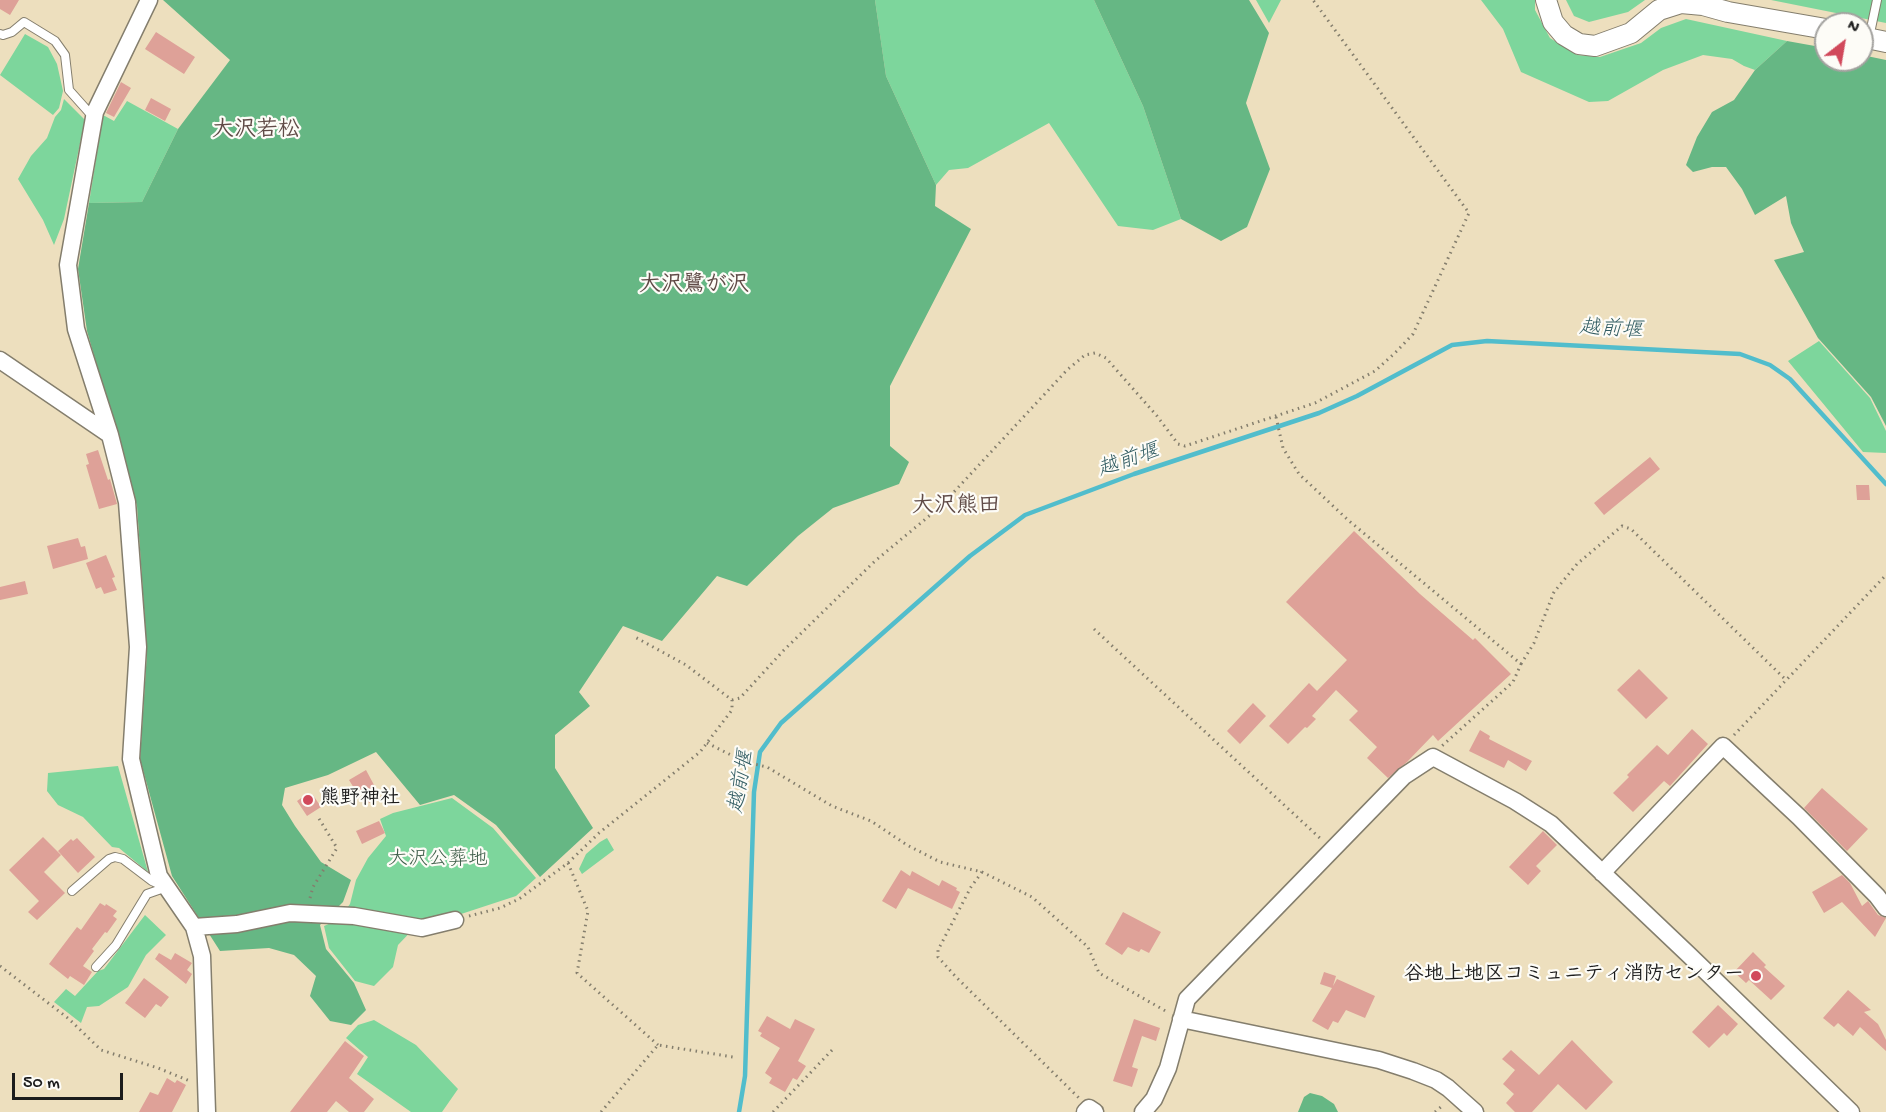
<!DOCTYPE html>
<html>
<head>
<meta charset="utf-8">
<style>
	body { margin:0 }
	#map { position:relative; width:1886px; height:1112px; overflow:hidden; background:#eddfbe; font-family:"Gochi Hand",sans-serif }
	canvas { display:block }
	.north { position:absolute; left:1814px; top:12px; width:60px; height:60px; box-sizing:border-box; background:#fdfcf7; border:2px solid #a3a29f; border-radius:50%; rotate:31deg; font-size:16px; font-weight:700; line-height:24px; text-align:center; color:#1c1c1c }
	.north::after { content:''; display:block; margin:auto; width:21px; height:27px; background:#d1495b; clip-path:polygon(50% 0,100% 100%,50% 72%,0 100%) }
	.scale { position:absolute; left:12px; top:1073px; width:111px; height:27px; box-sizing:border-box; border:3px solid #1c1c1c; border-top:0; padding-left:8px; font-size:18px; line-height:21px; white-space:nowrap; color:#1c1c1c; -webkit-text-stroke:4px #fdfcf7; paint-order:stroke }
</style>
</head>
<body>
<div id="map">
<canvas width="1886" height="1112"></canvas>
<div class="north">N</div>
<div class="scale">50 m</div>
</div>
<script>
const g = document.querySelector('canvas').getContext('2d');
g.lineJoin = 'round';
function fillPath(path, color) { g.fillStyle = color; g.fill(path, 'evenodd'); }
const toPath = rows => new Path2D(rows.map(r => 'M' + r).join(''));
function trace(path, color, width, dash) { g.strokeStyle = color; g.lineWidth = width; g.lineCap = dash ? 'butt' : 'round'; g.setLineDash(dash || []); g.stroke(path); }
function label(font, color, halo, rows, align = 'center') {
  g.font = font + ' "Gochi Hand","Klee One",sans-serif'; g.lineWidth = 4.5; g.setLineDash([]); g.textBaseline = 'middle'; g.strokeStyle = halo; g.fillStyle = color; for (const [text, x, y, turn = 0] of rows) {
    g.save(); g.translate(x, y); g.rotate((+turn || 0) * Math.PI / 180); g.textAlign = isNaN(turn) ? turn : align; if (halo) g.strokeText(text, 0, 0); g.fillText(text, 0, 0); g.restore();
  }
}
fillPath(toPath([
	[875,0,1094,0,1143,106,1181,219,1153,230,1118,226,1049,123,968,168,949,170,936,185,886,76],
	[1256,0,1281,0,1269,23],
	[1481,0,1535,0,1535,10,1550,38,1577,55,1600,57,1641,43,1661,28,1686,19,1787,41,1755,70,1744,66,1732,59,1703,55,1663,70,1608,101,1589,102,1521,72,1503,29],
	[1566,0,1645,0,1628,12,1589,22,1574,16],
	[1771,0,1886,0,1886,23],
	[25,34,48,47,57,64,63,91,59,108,53,115,0,75],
	[64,99,85,120,64,219,54,245,43,220,18,179,31,156,47,138,55,117,61,110],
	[127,101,178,129,142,202,89,203,103,115,114,121],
	[1819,341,1870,398,1886,431,1886,453,1863,452,1788,361],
	[118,766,148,872,119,848,112,847,83,817,58,805,47,791,48,773],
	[452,798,493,828,536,878,516,896,455,916,420,922,398,945,393,967,374,986,355,981,329,948,324,926,338,920,350,904,356,880,368,858,386,836,380,819,393,813],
	[607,838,614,850,582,874,579,869,586,854,600,842],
	[145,915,166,935,146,955,128,987,99,1006,87,1007,81,1023,54,1002,66,989,75,996,98,971,104,969],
	[374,1020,416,1045,458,1089,442,1112,411,1112,357,1074,368,1057,346,1038,358,1025]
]), '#7dd69c');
fillPath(toPath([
	[163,0,875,0,886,76,936,185,935,206,971,229,890,386,890,446,909,462,899,484,833,508,798,536,747,586,717,576,662,641,623,626,579,692,590,706,555,735,555,768,593,828,540,877,496,825,454,795,420,805,376,752,328,775,285,788,282,805,295,826,321,862,351,880,343,902,320,925,326,949,354,983,366,1010,351,1025,330,1021,310,996,316,976,294,955,269,948,220,951,172,876,140,759,147,652,137,506,87,331,78,269,89,203,142,202,178,129,230,60],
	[1094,0,1249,0,1269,33,1246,103,1270,169,1247,227,1221,241,1181,219,1143,106],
	[1787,41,1826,48,1826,60,1862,60,1862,55,1886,60,1886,426,1871,397,1818,338,1774,260,1804,252,1791,223,1786,196,1755,215,1742,189,1726,167,1712,167,1693,172,1686,165,1697,137,1712,112,1734,100,1755,70],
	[1310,1093,1322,1096,1334,1104,1338,1112,1298,1112,1304,1097]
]), '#66b784');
trace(toPath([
	[739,1112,745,1076,754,792,760,752,781,723,970,556,1025,515,1134,474,1319,413,1357,396,1452,345,1487,341,1740,354,1770,365,1790,379,1886,484]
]), '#51bdcc', 4.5);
fillPath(toPath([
	[0,0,19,0,10,15,0,9],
	[156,32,195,57,184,74,145,49],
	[121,82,131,88,114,117,106,113],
	[151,98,171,109,165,121,145,110],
	[98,450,108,480,110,479,117,504,99,509,86,465,89,464,86,454],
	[1650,457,1660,469,1604,515,1594,503],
	[1856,485,1869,485,1870,500,1857,500],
	[1354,531,1420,594,1473,640,1475,638,1511,674,1438,741,1433,735,1407,762,1388,778,1367,758,1377,747,1349,720,1358,711,1336,690,1312,716,1316,719,1307,728,1305,727,1288,744,1269,726,1309,683,1317,691,1347,660,1286,602],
	[78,538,81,547,85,546,88,559,53,569,47,546],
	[106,555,115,577,112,578,117,590,104,594,101,587,96,589,86,563],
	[25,581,28,594,0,600,0,587],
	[1639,669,1668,698,1646,719,1617,690],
	[1253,703,1266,716,1240,744,1227,731],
	[1692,729,1708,744,1670,786,1664,781,1633,812,1613,793,1629,777,1627,775,1657,745,1668,755],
	[1480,730,1490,736,1489,739,1532,761,1526,771,1508,760,1504,768,1469,751],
	[366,770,381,798,369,803,363,789,357,793,349,780],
	[1822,788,1868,829,1847,851,1804,808],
	[307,794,310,798,313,795,321,807,307,816,297,801],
	[379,821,385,833,362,844,356,831],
	[1543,831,1557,845,1536,866,1541,871,1528,885,1509,867],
	[43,837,61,855,44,872,65,893,37,920,28,912,39,901,9,870],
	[77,838,95,857,78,873,58,851,71,839,73,841],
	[901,870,910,876,912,871,939,886,942,880,957,888,956,890,960,892,952,909,908,888,896,909,882,901],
	[1842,875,1850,883,1862,906,1868,901,1878,915,1886,918,1875,937,1842,902,1824,913,1812,892],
	[100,903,105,906,106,904,117,911,113,916,117,919,107,933,105,932,92,949,94,951,83,966,92,972,84,985,70,976,68,979,49,964,77,927,81,930],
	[1123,912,1161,932,1149,953,1141,949,1139,952,1128,947,1122,955,1105,944],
	[1753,952,1766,965,1764,967,1785,986,1771,1000,1749,980,1746,983,1734,972],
	[159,953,171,960,175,953,192,963,187,970,192,974,186,984,155,959],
	[1324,972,1336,976,1333,986,1337,979,1375,996,1365,1018,1346,1010,1338,1023,1333,1021,1328,1030,1312,1021,1332,988,1320,984],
	[144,978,169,997,161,1007,156,1004,145,1018,125,1003],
	[1848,990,1871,1010,1864,1012,1878,1024,1886,1040,1886,1051,1860,1027,1853,1036,1838,1023,1834,1027,1823,1018],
	[1718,1005,1738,1024,1727,1036,1724,1033,1709,1048,1692,1032],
	[767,1016,790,1029,795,1019,815,1029,798,1061,806,1066,797,1080,793,1078,785,1092,769,1083,772,1078,765,1073,780,1048,760,1036,762,1033,758,1031],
	[1134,1019,1160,1028,1156,1041,1142,1036,1132,1067,1138,1069,1132,1087,1113,1081],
	[1572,1040,1613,1082,1586,1110,1558,1084,1532,1112,1515,1112,1506,1103,1514,1094,1503,1084,1515,1070,1502,1059,1511,1050,1539,1075],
	[345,1041,364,1056,349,1078,374,1099,364,1112,349,1112,336,1101,327,1112,290,1112],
	[167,1078,175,1083,177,1080,186,1085,172,1112,139,1112,150,1092,158,1095]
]), '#dea198');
const service = toPath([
	[0,34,3,35,12,32,24,22,55,41,65,55,69,90,94,118],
	[1869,38,1877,0],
	[72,891,109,859,115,857,123,859,152,881,163,886],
	[96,967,116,945,147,894,167,887]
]);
const minor = toPath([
	[149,0,95,112,68,265,76,329,110,435,127,502,138,647,131,759,159,876,194,927,202,956,207,1112],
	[0,360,110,435],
	[1602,873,1723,746,1799,817,1877,896,1886,908],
	[194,927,237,924,290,913,354,916,422,928,455,920],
	[1181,1019,1379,1060,1413,1071,1436,1080,1448,1088,1475,1112],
	[1085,1112,1089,1108,1095,1112],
	[1143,1112,1154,1099,1168,1068,1187,999,1404,776,1433,757,1515,801,1551,824,1689,955,1851,1112]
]);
const tertiary = toPath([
	[1546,0,1553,22,1564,35,1579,44,1595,46,1631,33,1659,10,1681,3,1703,5,1728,12,1826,29],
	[1862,37,1886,42]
]);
trace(service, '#847e6d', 10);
trace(minor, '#847e6d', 19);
trace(tertiary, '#847e6d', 22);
trace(toPath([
	[1276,417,1283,448,1299,474,1348,520,1521,664,1513,682,1442,746],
	[1094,629,1322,840],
	[1521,664,1534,643,1554,592,1577,564,1622,526,1631,529,1786,680],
	[732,700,740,698,784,650,875,561,940,507,1067,370,1085,355,1095,353,1106,358,1157,416,1178,444,1185,446,1315,403,1375,371,1397,351,1413,334,1469,213,1313,0],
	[1734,735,1886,575],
	[707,743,745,762,767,767,832,806,871,821,907,845,940,862,982,872,1032,897,1088,947,1099,973,1169,1013],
	[568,863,588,911,577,973,658,1045],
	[982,872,971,887,938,950,938,957,956,977,1079,1098],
	[310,898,313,887,337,848,318,817],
	[469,916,500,908,519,899,568,863,599,833,700,752,732,710,732,700,686,665,633,636],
	[0,966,69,1019,101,1050,158,1068,190,1081],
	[601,1112,658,1045,733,1057],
	[773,1112,835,1047],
	[1435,1112,1443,1105]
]), '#847e6d', 3, [1.5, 4.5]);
trace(service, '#fff', 8);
trace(minor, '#fff', 16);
trace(tertiary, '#fff', 20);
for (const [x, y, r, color] of [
	[308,800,6,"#d1495b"],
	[1756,976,6,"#d1495b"]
]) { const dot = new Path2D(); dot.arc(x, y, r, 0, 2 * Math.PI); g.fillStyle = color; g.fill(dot); trace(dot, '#fdfcf7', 2); }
label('bold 20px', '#1c1c1c', '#fdfcf7', [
	["熊野神社",320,800],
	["谷地上地区コミュニティ消防センター",1744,976,"right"]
], 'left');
label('20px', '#3e5d49', '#fdfcf7', [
	["大沢公葬地",438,861]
]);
label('italic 21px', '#315c62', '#fdfcf7', [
	["越前堰",1611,331,3],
	["越前堰",1129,462,-19],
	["越前堰",743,782,-80]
]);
label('bold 22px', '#604b47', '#fdfcf7', [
	["大沢若松",256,132],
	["大沢鷺が沢",694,287],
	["大沢熊田",956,508]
]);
</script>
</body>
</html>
